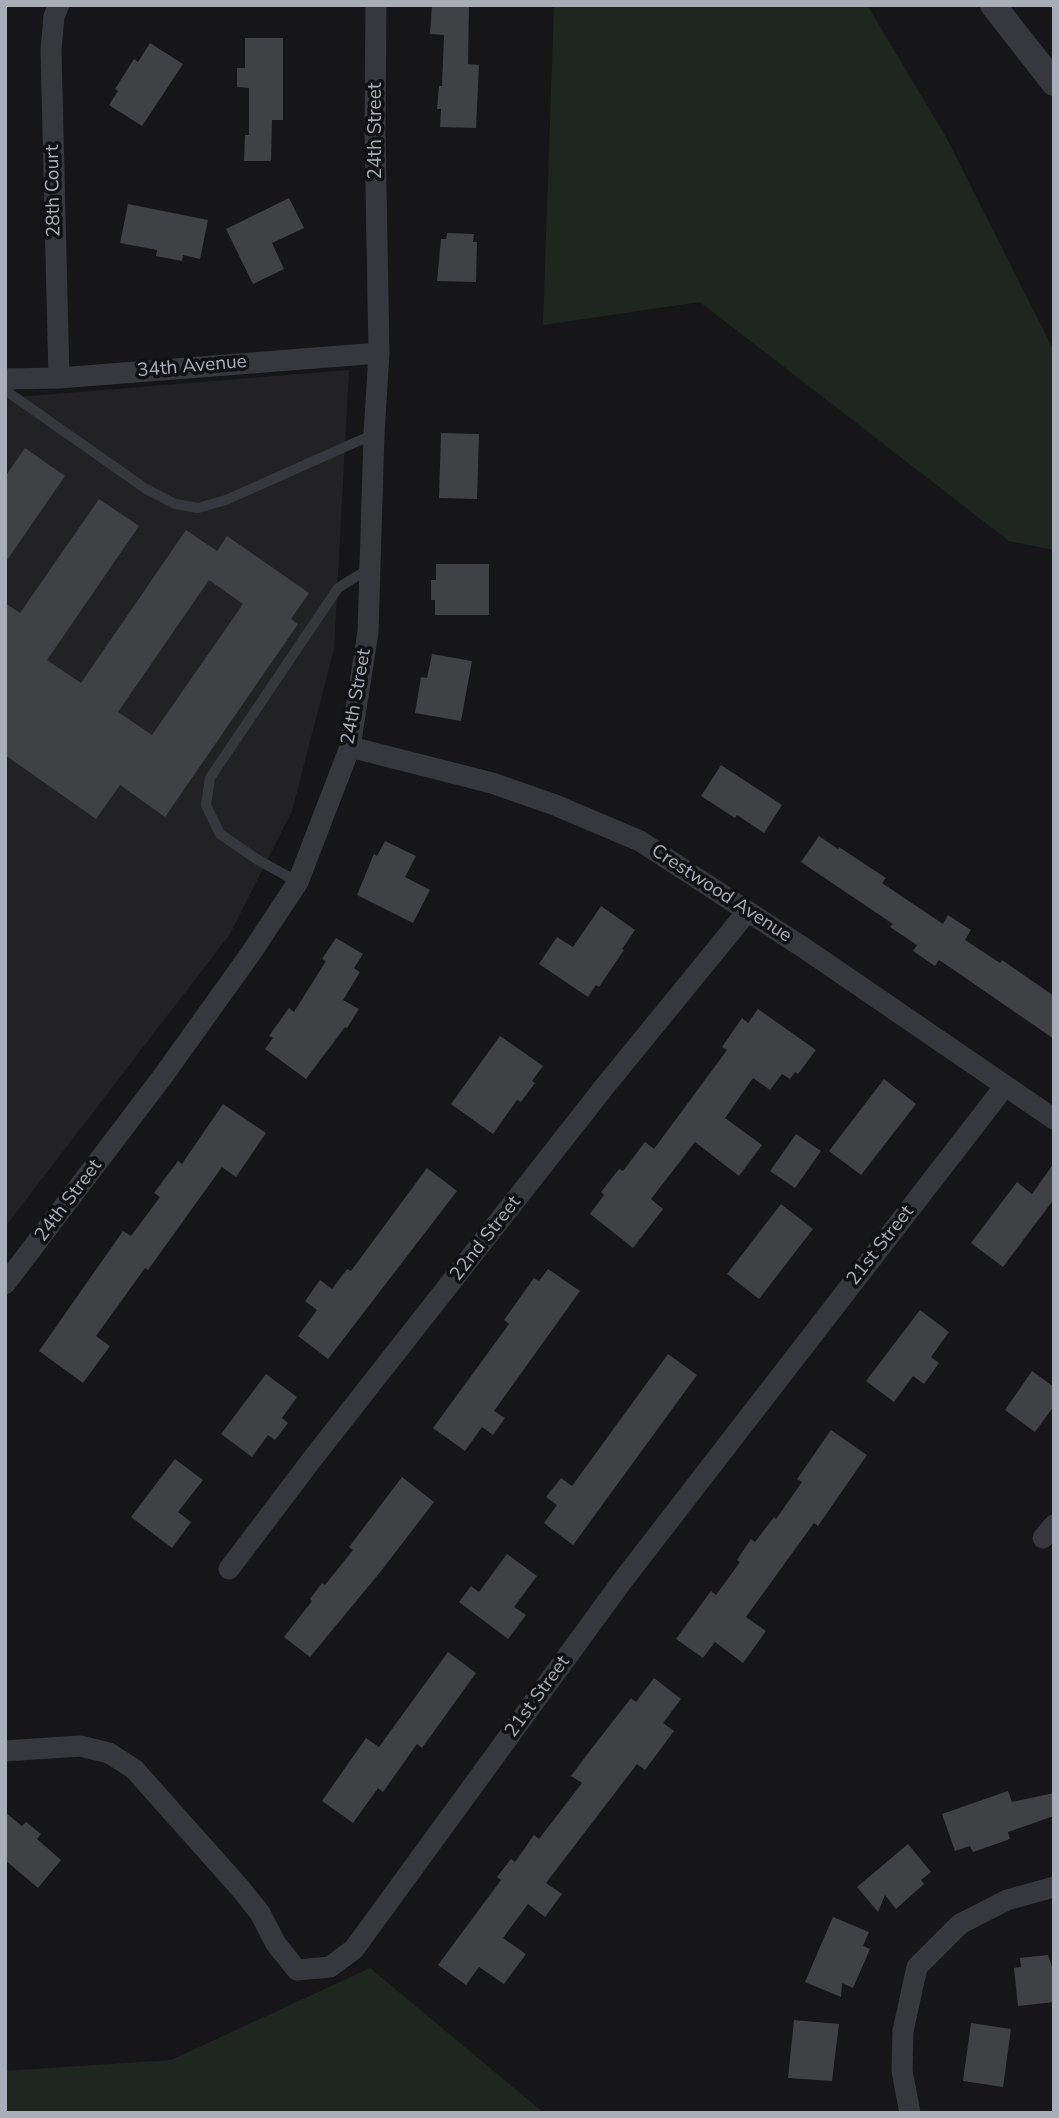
<!DOCTYPE html>
<html>
<head>
<meta charset="utf-8">
<style>
	body { margin:0 }
	#map { position:relative; width:1059px; height:2118px; overflow:hidden; background:#161618; font-family:"Nunito Sans",sans-serif }
	canvas { display:block }
	.frame { position:absolute; inset:0; border:7px solid #a8adb8; pointer-events:none }
</style>
</head>
<body>
<div id="map">
<canvas width="1059" height="2118"></canvas>
<div class="frame"></div>
</div>
<script>
const g = document.querySelector('canvas').getContext('2d');
g.lineJoin = 'round';
function fillPath(path, color) { g.fillStyle = color; g.fill(path, 'evenodd'); }
const toPath = rows => new Path2D(rows.map(r => 'M' + r).join(''));
function trace(path, color, width, dash) { g.strokeStyle = color; g.lineWidth = width; g.lineCap = dash ? 'butt' : 'round'; g.setLineDash(dash || []); g.stroke(path); }
function label(font, color, halo, rows, align = 'center') {
  g.font = font + ' "Nunito Sans",sans-serif'; g.lineWidth = 7; g.setLineDash([]); g.textBaseline = 'middle'; g.strokeStyle = halo; g.fillStyle = color; for (const [text, x, y, turn = 0] of rows) {
    g.save(); g.translate(x, y); g.rotate((+turn || 0) * Math.PI / 180); g.textAlign = isNaN(turn) ? turn : align; if (halo) g.strokeText(text, 0, 0); g.fillText(text, 0, 0); g.restore();
  }
}
fillPath(toPath([
	[349,370,334,649,292,811,230,934,5,1227,5,398]
]), '#222225');
fillPath(toPath([
	[554,5,867,5,946,137,1054,351,1054,550,1009,541,700,302,543,325],
	[370,1968,544,2113,5,2113,5,2071,171,2060]
]), '#1e261f');
fillPath(toPath([
	[432,5,469,5,468,64,479,65,476,128,440,127,441,109,437,109,439,86,442,86,444,35,430,34],
	[245,38,283,38,283,120,272,120,271,161,244,161,245,135,249,135,249,88,237,87,237,68,245,68],
	[150,43,183,64,142,126,109,105,118,91,115,89,134,59,138,62],
	[289,198,304,228,272,243,284,269,253,284,226,229],
	[128,204,208,220,200,259,183,255,182,261,156,256,157,250,120,243],
	[447,233,474,234,473,242,477,242,476,282,437,281,441,239,446,239],
	[441,433,479,434,477,499,439,498],
	[25,448,65,476,5,563,5,477],
	[99,499,139,526,47,660,81,683,186,530,217,551,227,536,309,593,291,619,298,624,165,817,120,785,96,819,5,755,5,603,20,613],
	[209,580,243,604,152,735,118,712],
	[436,564,489,564,489,615,435,615,435,600,431,600,431,580,436,580],
	[432,654,472,661,461,721,415,713,421,677,427,678],
	[721,765,782,805,764,833,737,815,735,818,701,796],
	[819,836,838,849,839,847,886,878,882,883,943,924,948,915,971,930,965,940,1000,963,1002,960,1054,996,1054,1039,951,968,939,960,935,966,913,951,917,945,890,927,893,924,801,862],
	[385,841,416,856,405,877,430,890,413,923,357,895,374,854,377,856],
	[601,906,635,930,622,949,624,950,599,987,596,985,588,997,539,964,557,937,573,947],
	[336,938,363,954,354,968,360,972,343,1000,359,1009,347,1028,345,1027,306,1079,265,1049,273,1038,269,1036,289,1008,294,1012,326,961,322,959],
	[758,1009,816,1050,798,1074,795,1072,790,1079,782,1074,770,1090,753,1078,725,1118,762,1145,739,1176,695,1142,651,1199,663,1209,633,1248,590,1214,604,1195,601,1192,619,1169,623,1171,645,1142,654,1149,727,1050,722,1047,742,1018,748,1023],
	[500,1036,543,1066,532,1081,535,1083,521,1102,517,1100,493,1134,451,1104],
	[884,1079,916,1104,861,1175,829,1151],
	[223,1104,266,1133,236,1177,222,1167,148,1270,145,1268,96,1336,110,1346,83,1383,39,1351,123,1231,131,1236,160,1197,154,1193,178,1161,182,1164],
	[796,1134,821,1151,795,1188,770,1171],
	[1054,1163,1054,1199,1003,1267,971,1243,1017,1182,1032,1194],
	[427,1168,457,1191,328,1359,298,1336,317,1310,305,1301,320,1280,332,1289,347,1269,351,1271],
	[781,1204,813,1229,759,1299,727,1274],
	[548,1269,580,1291,494,1411,505,1418,493,1435,482,1427,465,1451,433,1428,509,1324,504,1320,534,1278,539,1281],
	[920,1310,949,1332,931,1357,939,1363,924,1384,913,1376,894,1402,866,1381],
	[668,1354,697,1375,573,1545,544,1523,557,1505,546,1497,561,1478,572,1486],
	[1032,1371,1054,1387,1054,1406,1035,1432,1005,1410],
	[266,1374,297,1397,282,1418,288,1423,275,1440,268,1435,252,1457,221,1434],
	[831,1430,867,1455,818,1526,814,1523,746,1617,766,1631,743,1663,715,1642,703,1658,676,1639,711,1591,716,1595,740,1562,737,1560,751,1539,755,1542,774,1517,776,1519,802,1482,797,1479],
	[175,1459,203,1480,178,1512,191,1522,172,1548,131,1517],
	[402,1477,434,1502,381,1571,310,1657,284,1637,312,1601,310,1599,322,1583,325,1585,353,1550,349,1547],
	[507,1554,537,1576,514,1607,526,1615,508,1639,459,1602,471,1586,479,1592],
	[448,1652,476,1673,422,1748,417,1744,383,1792,378,1788,353,1823,322,1801,366,1738,379,1747],
	[654,1678,681,1699,663,1723,674,1731,645,1770,637,1764,546,1883,562,1894,545,1917,528,1904,503,1938,526,1954,504,1984,479,1967,466,1985,438,1965,501,1880,497,1877,511,1859,515,1862,534,1835,539,1839,582,1783,571,1776,589,1752,631,1698,636,1702],
	[1008,1791,1012,1802,1054,1793,1054,1816,1008,1832,1010,1839,973,1852,970,1846,955,1851,942,1814],
	[5,1812,22,1826,26,1822,41,1834,37,1839,61,1860,38,1888,5,1860],
	[908,1844,931,1872,921,1880,924,1884,896,1909,885,1895,878,1912,857,1887],
	[833,1917,869,1932,863,1946,870,1949,853,1988,842,1983,841,1997,805,1982],
	[1048,1955,1054,1973,1054,2002,1018,2006,1014,1968,1021,1967,1020,1958],
	[794,2020,839,2024,832,2081,788,2078],
	[971,2023,1011,2029,1003,2087,963,2081]
]), '#404145');
trace(toPath([
	[5,390,146,489,175,504,198,508,226,500,374,434],
	[298,882,258,860,220,834,206,805,210,778,338,588,370,568]
]), '#37383d', 10);
trace(toPath([
	[59,378,51,50,54,16,59,5],
	[5,379,59,378,379,353],
	[350,747,492,783,555,805,640,841,807,950,1054,1119],
	[5,1284,163,1076,251,953,298,882,350,747,368,632,374,434,379,353,375,133,376,5],
	[1043,1538,1054,1525],
	[229,1569,313,1458,605,1086,747,912],
	[5,1751,80,1746,109,1753,134,1769,240,1888,260,1913,276,1944,297,1970,330,1967,354,1949,623,1580,1005,1086],
	[910,2113,902,2071,903,2031,917,1967,960,1924,1007,1900,1054,1887]
]), '#37383d', 21);
trace(toPath([
	[993,5,1054,83]
]), '#37383d', 26);
label('19px', '#a8adb8', '#111113', [
	["24th Street",376,131,-90],
	["28th Court",54,191,-91],
	["34th Avenue",192,367,-5],
	["24th Street",357,697,-80],
	["Crestwood Avenue",721,894,33],
	["24th Street",69,1201,-53],
	["22nd Street",486,1239,-52],
	["21st Street",881,1246,-52],
	["21st Street",538,1697,-54]
]);
</script>
</body>
</html>
